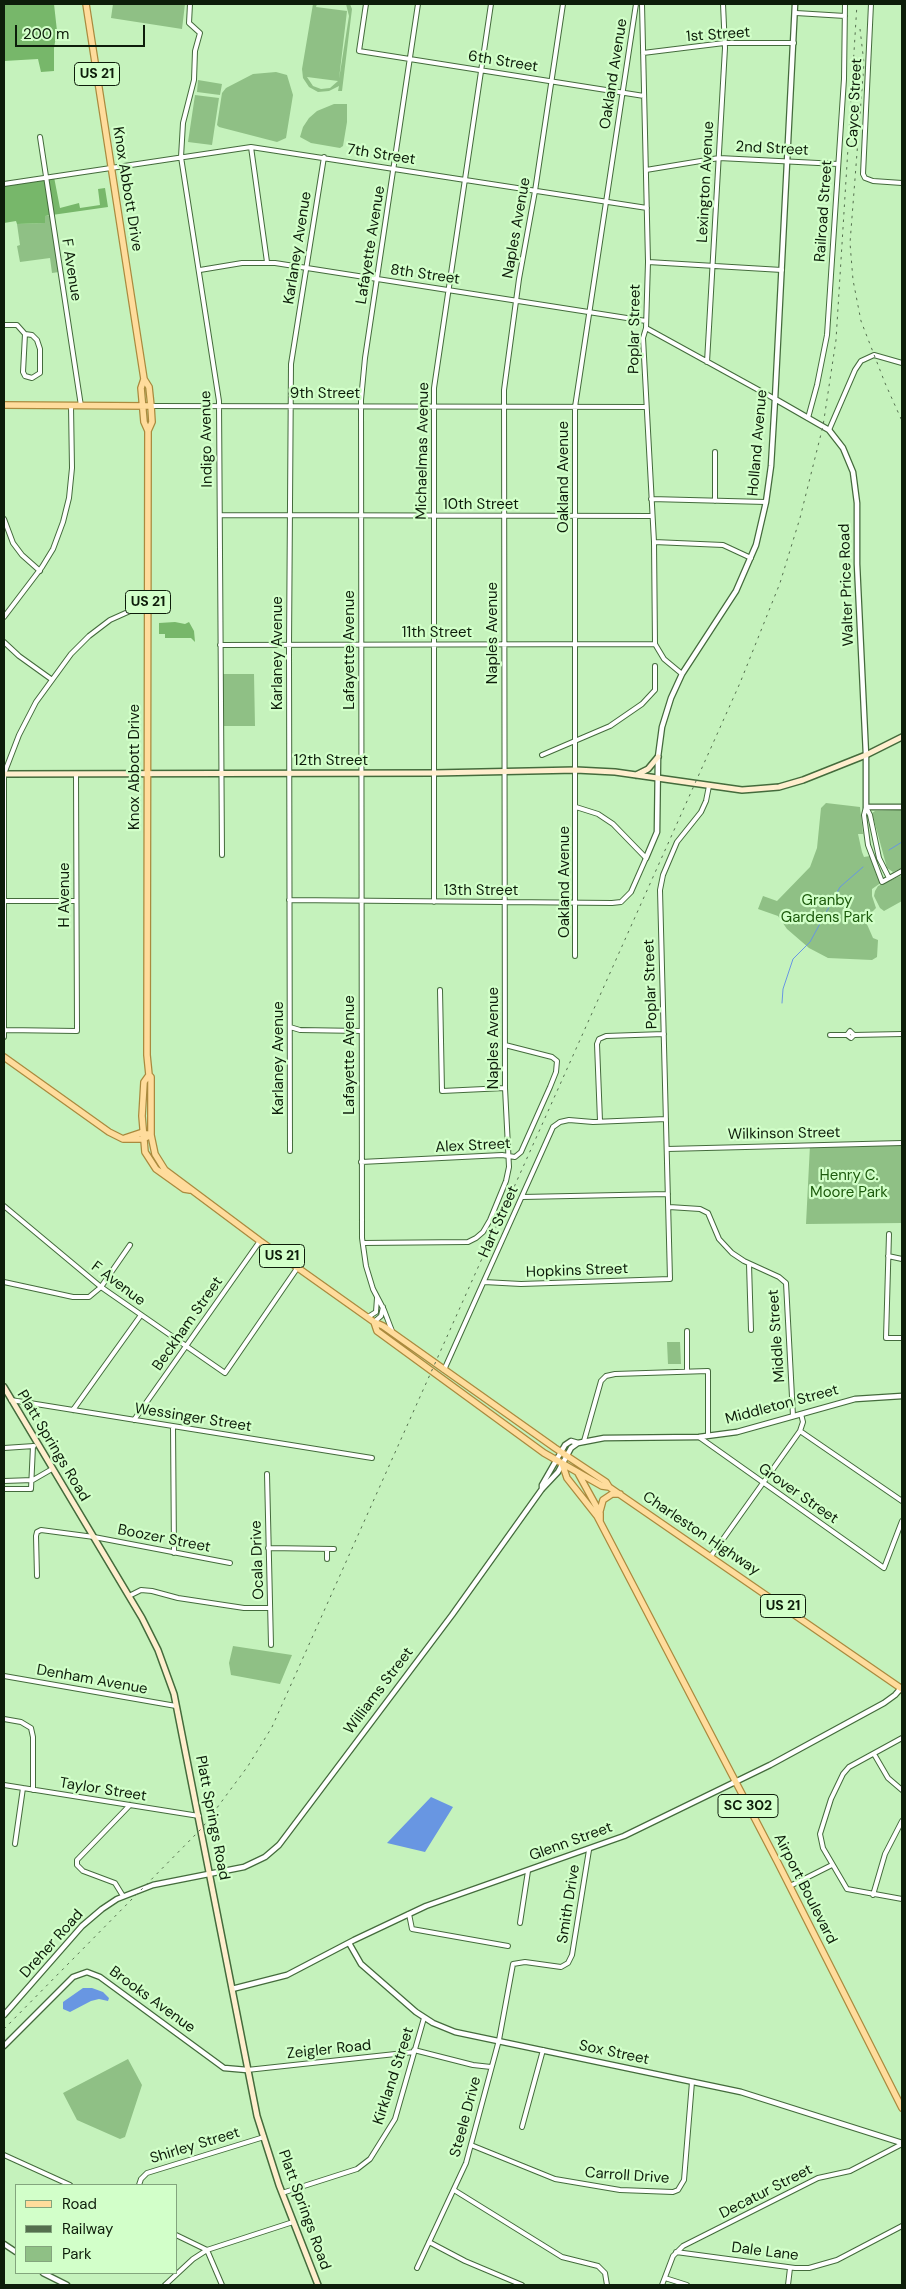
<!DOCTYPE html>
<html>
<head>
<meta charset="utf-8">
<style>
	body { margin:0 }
	#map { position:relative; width:906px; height:2289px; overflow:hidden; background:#c5f2bc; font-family:"DM Sans",sans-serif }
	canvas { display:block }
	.frame { position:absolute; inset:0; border:5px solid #0d1d0a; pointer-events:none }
	.legend { position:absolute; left:15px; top:2184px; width:162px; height:90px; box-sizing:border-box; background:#d2ffc9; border:1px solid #83a57d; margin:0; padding:6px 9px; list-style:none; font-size:15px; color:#0d1d0a }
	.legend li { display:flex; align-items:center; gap:10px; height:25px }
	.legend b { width:25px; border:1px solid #83a57d }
	.scale { position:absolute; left:15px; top:25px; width:130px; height:22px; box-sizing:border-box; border:2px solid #0d1d0a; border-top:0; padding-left:6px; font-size:15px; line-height:18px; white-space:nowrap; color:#0d1d0a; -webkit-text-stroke:4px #d2ffc9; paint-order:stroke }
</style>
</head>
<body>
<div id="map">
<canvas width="906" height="2289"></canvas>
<div class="frame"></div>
<ul class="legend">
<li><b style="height:6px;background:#ffdc9c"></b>Road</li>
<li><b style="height:6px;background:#546f4e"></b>Railway</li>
<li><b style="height:14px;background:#8fc085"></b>Park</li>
</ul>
<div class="scale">200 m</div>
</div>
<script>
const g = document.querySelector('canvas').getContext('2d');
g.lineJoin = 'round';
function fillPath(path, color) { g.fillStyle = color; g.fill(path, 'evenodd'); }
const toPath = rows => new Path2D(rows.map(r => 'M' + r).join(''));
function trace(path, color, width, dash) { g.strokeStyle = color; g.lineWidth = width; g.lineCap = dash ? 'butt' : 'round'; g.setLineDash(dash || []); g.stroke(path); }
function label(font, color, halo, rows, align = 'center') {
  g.font = font + ' "DM Sans",sans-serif'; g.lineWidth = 4.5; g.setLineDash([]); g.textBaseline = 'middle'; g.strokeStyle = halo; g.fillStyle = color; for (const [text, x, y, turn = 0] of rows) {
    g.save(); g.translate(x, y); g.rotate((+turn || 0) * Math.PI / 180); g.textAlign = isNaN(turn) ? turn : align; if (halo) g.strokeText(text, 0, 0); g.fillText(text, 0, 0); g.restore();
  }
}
fillPath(toPath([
	[113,4,185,4,182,29,111,18],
	[313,4,317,4,316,7,347,11,339,79,349,16,346,4,350,4,352,9,342,91,338,91,339,86,329,91,318,92,309,87,303,78,302,69],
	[307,77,338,81,330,88,321,89,313,86],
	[276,72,287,75,293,95,286,138,277,142,219,127,217,125,222,93,226,88,253,74],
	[198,80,222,84,220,95,197,92],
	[195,95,219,98,212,145,188,142],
	[334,104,347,104,347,122,343,146,340,148,311,143,300,137,303,127,309,118,317,111],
	[45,216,51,216,59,272,52,273,50,258,20,262,17,246,20,245,17,224,44,223],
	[220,674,254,674,255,726,220,726],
	[826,803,860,807,863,834,858,834,862,852,864,857,870,856,882,882,872,889,872,896,876,908,867,917,866,922,873,938,878,940,877,957,872,960,828,958,809,948,787,929,778,916,758,909,763,896,777,901,810,867,817,848,821,808],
	[902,810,902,868,893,872,887,868,872,813,875,811],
	[900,876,902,877,902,901,884,911,880,908,874,896,875,891,878,886],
	[902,1143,902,1223,806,1224,810,1145],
	[667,1342,680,1342,681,1364,668,1364],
	[233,1646,292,1655,280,1684,231,1675,229,1663],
	[128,2059,142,2085,125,2137,120,2139,77,2120,63,2093]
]), '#8fc085');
fillPath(toPath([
	[4,4,54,4,57,31,54,48,54,71,41,72,38,59,4,61],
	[54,177,60,208,79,203,80,208,100,205,98,189,105,188,108,207,45,216,45,223,17,224,16,221,4,223,4,184],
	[175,622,185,624,189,622,194,631,195,642,191,638,165,638,165,634,159,634,159,623]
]), '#77b76a');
fillPath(toPath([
	[431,1797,453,1807,425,1852,387,1843],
	[83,1988,92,1988,103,1992,109,1998,108,2001,99,1999,91,2001,70,2012,63,2009,63,2002]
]), '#6896e2');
trace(toPath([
	[889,850,902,842],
	[782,1003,783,989,793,959,810,942,840,887,863,867]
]), '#6896e2', 1);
const minor = toPath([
	[190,4,189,23,200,33,195,51,194,80,183,123,181,157,219,401,222,855],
	[366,4,359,51,644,96],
	[642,4,648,262,646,328,643,338,654,542,655,644,664,659,682,674],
	[871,4,863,174,865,178,873,181,902,183],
	[796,13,845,16],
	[643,53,724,43,794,43],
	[40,137,81,406],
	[251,147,267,262],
	[646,170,719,158,838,164],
	[4,184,251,147,647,208],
	[648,262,782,270],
	[200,270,242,263,275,263,646,321],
	[4,325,17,325,25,334,32,335,37,340,40,349,40,373,32,378,25,376,23,372,25,334],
	[646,328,775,399],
	[707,362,725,48,723,4],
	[151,406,646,407],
	[808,418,817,385,827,335,844,79,845,4],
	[829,430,855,370,861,361,874,355,902,363],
	[715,452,715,501],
	[651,499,766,502],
	[220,515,652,516],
	[4,519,13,543,22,555,40,571],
	[654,542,723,545,751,558],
	[4,617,42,567,53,549,63,522,69,498,72,468,71,406],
	[4,642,19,656,51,679],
	[220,645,655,644],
	[542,755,610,726,642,704,655,690,655,666],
	[866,807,864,815,868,845,882,882,902,871],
	[866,807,870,815,879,858,889,878],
	[289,900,612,903,621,902,631,892,646,858,613,824,598,814,576,807],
	[4,901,76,901],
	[434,902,434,388,491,4],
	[575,956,575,407,636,4],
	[440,990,442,1091,505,1088],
	[290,1027,300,1030,361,1031],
	[5,1030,77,1031,76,774],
	[830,1035,847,1035,851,1038,854,1035,850,1031,847,1035],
	[854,1035,902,1034],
	[4,1037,4,774,19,735,36,702,71,654,89,636,110,620,139,607,148,606],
	[600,1121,597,1044,599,1039,606,1036,664,1034],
	[667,1149,902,1143],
	[290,1151,289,646,291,364,324,157],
	[361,1162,502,1155,515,1157,521,1152,550,1087,556,1072,557,1061,552,1057,505,1045],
	[522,1197,668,1194],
	[4,1206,101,1287,225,1373,298,1267],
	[669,1207,700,1209,708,1213,719,1239,732,1253,744,1261,779,1277,786,1283,793,1416],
	[889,1234,886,1338,902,1338],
	[363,1243,468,1242,476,1238,483,1232,490,1220,506,1181,509,1167,505,1088,504,390,519,279,535,191,563,4],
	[888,1256,902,1259],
	[749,1264,751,1330],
	[4,1282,73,1297,89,1297,101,1287,130,1245],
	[484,1282,521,1284,670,1279,660,890,663,875,677,842,701,812,706,801,709,786],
	[368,1317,376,1312,377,1298],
	[374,1322,381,1316,383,1307],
	[392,1331,384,1310,373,1289,366,1266,362,1238,361,400,365,358,418,4],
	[687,1331,687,1370],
	[444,1370,553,1127,560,1122,569,1120,593,1122,666,1119],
	[11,1400,372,1458],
	[73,1410,141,1315],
	[134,1420,260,1241],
	[173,1426,174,1553],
	[800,1431,902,1501],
	[699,1437,884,1568,902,1521],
	[584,1441,601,1381,606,1376,615,1374,708,1371,708,1434],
	[4,1448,34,1446],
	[267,1474,271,1645],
	[4,1481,33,1480,52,1469],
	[4,1489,31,1489,33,1446],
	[268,1548,334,1549],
	[711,1556,800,1431,803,1422,801,1414],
	[327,1559,327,1549],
	[37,1576,36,1536,37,1532,41,1530,94,1537,230,1563],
	[129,1596,141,1590,152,1591,178,1598,244,1608,270,1608],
	[4,1676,176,1706],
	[4,1719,21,1722,31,1728,33,1737,33,1790],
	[902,1738,849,1767,843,1774,831,1799,820,1834,823,1848,847,1889,902,1899],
	[874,1754,888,1778,902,1790],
	[4,1785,199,1816],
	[15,1844,23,1788],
	[790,1886,832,1865],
	[873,1895,885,1854,902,1821],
	[123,1896,115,1883,83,1871,77,1865,77,1860,130,1805],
	[409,1914,412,1929,508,1946],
	[520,1923,528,1871],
	[414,2050,473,2065,491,2067],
	[247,2070,414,2052],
	[522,2127,543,2050],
	[471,2145,555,2179,620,2190,673,2192,678,2190,684,2180,692,2082],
	[4,2155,70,2185],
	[139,2185,141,2179,147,2173,264,2137],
	[454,2190,562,2257,598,2266,605,2273,607,2285],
	[282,2193,357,2169,370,2159,395,2119,424,2018],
	[176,2235,207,2250,222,2285],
	[429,2242,465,2261,522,2285],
	[676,2252,795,2268,809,2268,837,2260,902,2226],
	[417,2268,466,2163,499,2040,513,1964,525,1962,561,1967,568,1963,572,1955,589,1850],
	[665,2278,687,2285],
	[165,2285,193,2259,207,2250,293,2222],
	[662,2285,673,2256,683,2246,818,2178,850,2171,902,2144],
	[788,2285,790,2268]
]);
const tertiary = toPath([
	[775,399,829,430,843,448,853,472,857,503,857,564,866,755,866,807,902,807],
	[646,858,657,832,658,757,662,727,671,698,682,674,736,591,756,545,766,502,771,466,775,399,795,4],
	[542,1489,542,1485,565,1445,571,1441,578,1443],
	[349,1943,361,1964,416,2012,433,2023,455,2032,741,2092,902,2143],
	[232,1989,287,1975,354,1940,426,1906,624,1836,770,1765,884,1703,895,1695,902,1687],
	[4,2015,82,1926,102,1909,117,1899,153,1885,244,1867,265,1857,279,1845,452,1615,542,1489,558,1472,571,1448,578,1443,604,1438,699,1437,737,1432,855,1399,902,1396],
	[4,2046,73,1977,87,1972,100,1977,224,2068,247,2070],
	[4,2244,16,2252],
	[43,2273,67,2285]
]);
const secondary = toPath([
	[4,774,434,773,576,770,615,772,742,790,755,789,779,787,803,780,866,755,902,737],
	[636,775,648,769,658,757],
	[4,1387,142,1618,158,1650,174,1694,257,2116,279,2185,318,2285]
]);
const primary = toPath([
	[86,4,144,379,141,388,144,422,148,431,147,1055,149,1075,151,1077,151,1135,155,1154,165,1170,260,1241,374,1322,383,1326,555,1448,606,1482,609,1487,902,1689],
	[144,379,149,387,151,406,152,422,148,431],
	[4,405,151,406],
	[4,1057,109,1132,123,1139,143,1139,151,1135],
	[149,1075,144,1082,142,1116,145,1152,156,1169,184,1189,190,1190],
	[125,1138,140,1133,147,1134],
	[374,1322,377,1331,544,1453,602,1486,609,1487],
	[562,1463,567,1478,597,1516,778,1863,902,2108],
	[578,1473,600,1513,600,1521],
	[600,1511,603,1500,612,1494,620,1494]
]);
trace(minor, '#446b3c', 6);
trace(tertiary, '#446b3c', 7);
trace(secondary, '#446b3c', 8);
trace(primary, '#aa8a3e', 8);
trace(minor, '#fff', 4);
trace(tertiary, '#fff', 4.5);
trace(secondary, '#ffeece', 5);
trace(primary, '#ffdc9c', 5.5);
trace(toPath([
	[860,29,864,63,850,243,853,280,861,321,885,383,902,421],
	[4,2029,202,1828,248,1766,272,1727,740,683,780,583,800,518,823,426,836,340,857,4]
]), '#546f4e', 1, [2.5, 5]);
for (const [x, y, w] of [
	[97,74,45],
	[148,602,45],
	[282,1256,45],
	[783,1606,45],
	[748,1806,60]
]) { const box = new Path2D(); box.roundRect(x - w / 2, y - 11.5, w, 23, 4); g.fillStyle = '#d2ffc9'; g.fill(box); trace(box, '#0d1d0a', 1); }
label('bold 14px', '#0d1d0a', null, [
	["US 21",97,74],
	["US 21",148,602],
	["US 21",282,1256],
	["US 21",783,1606],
	["SC 302",748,1806]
]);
label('15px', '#0d1d0a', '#d2ffc9', [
	["1st Street",718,35,-4],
	["6th Street",503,62,9],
	["Oakland Avenue",614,74,-81],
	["Cayce Street",855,103,-87],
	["2nd Street",772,149,3],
	["7th Street",381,155,9],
	["Lexington Avenue",706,182,-87],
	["Knox Abbott Drive",127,189,81],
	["Railroad Street",824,211,-86],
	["Naples Avenue",517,228,-80],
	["Lafayette Avenue",371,245,-81],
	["Karlaney Avenue",298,248,-81],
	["F Avenue",71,270,81],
	["8th Street",425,275,8],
	["Poplar Street",635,329,-89],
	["9th Street",325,394],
	["Indigo Avenue",207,439,-91],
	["Holland Avenue",758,443,-85],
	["Michaelmas Avenue",423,451,-89],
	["Oakland Avenue",564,477,-90],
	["10th Street",481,505],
	["Walter Price Road",847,585,-92],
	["11th Street",437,633],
	["Naples Avenue",493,633,-90],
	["Lafayette Avenue",350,650,-90],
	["Karlaney Avenue",278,653,-90],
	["12th Street",331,761],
	["Knox Abbott Drive",135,767,-90],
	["Oakland Avenue",565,882,-90],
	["13th Street",481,891],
	["H Avenue",65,895,-90],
	["Poplar Street",651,984,-92],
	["Naples Avenue",494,1038,-90],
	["Lafayette Avenue",350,1055,-90],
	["Karlaney Avenue",279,1058,-90],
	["Wilkinson Street",784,1134,-1],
	["Alex Street",473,1146,-3],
	["Hart Street",499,1222,-66],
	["Hopkins Street",577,1271,-2],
	["F Avenue",118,1284,37],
	["Beckham Street",188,1324,-55],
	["Middle Street",777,1336,-94],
	["Middleton Street",782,1405,-15],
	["Wessinger Street",193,1418,9],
	["Platt Springs Road",53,1446,59],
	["Grover Street",798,1494,35],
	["Charleston Highway",701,1534,34],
	["Boozer Street",164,1539,11],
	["Ocala Drive",258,1560,-92],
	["Denham Avenue",92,1680,10],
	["Williams Street",379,1691,-53],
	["Taylor Street",103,1790,9],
	["Platt Springs Road",212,1818,79],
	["Glenn Street",571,1842,-20],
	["Airport Boulevard",805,1889,63],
	["Smith Drive",569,1904,-81],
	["Dreher Road",52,1944,-48],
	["Brooks Avenue",152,2000,36],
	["Zeigler Road",329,2050,-6],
	["Sox Street",614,2053,12],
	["Kirkland Street",394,2076,-72],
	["Steele Drive",466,2117,-75],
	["Shirley Street",195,2146,-17],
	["Carroll Drive",627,2176,4],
	["Decatur Street",766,2192,-27],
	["Platt Springs Road",304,2210,70],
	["Dale Lane",765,2252,7]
]);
label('15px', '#1c5a0c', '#d2ffc9', [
	["Granby",827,901],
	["Gardens Park",827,918],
	["Henry C.",849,1176],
	["Moore Park",849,1193]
]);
</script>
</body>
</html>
